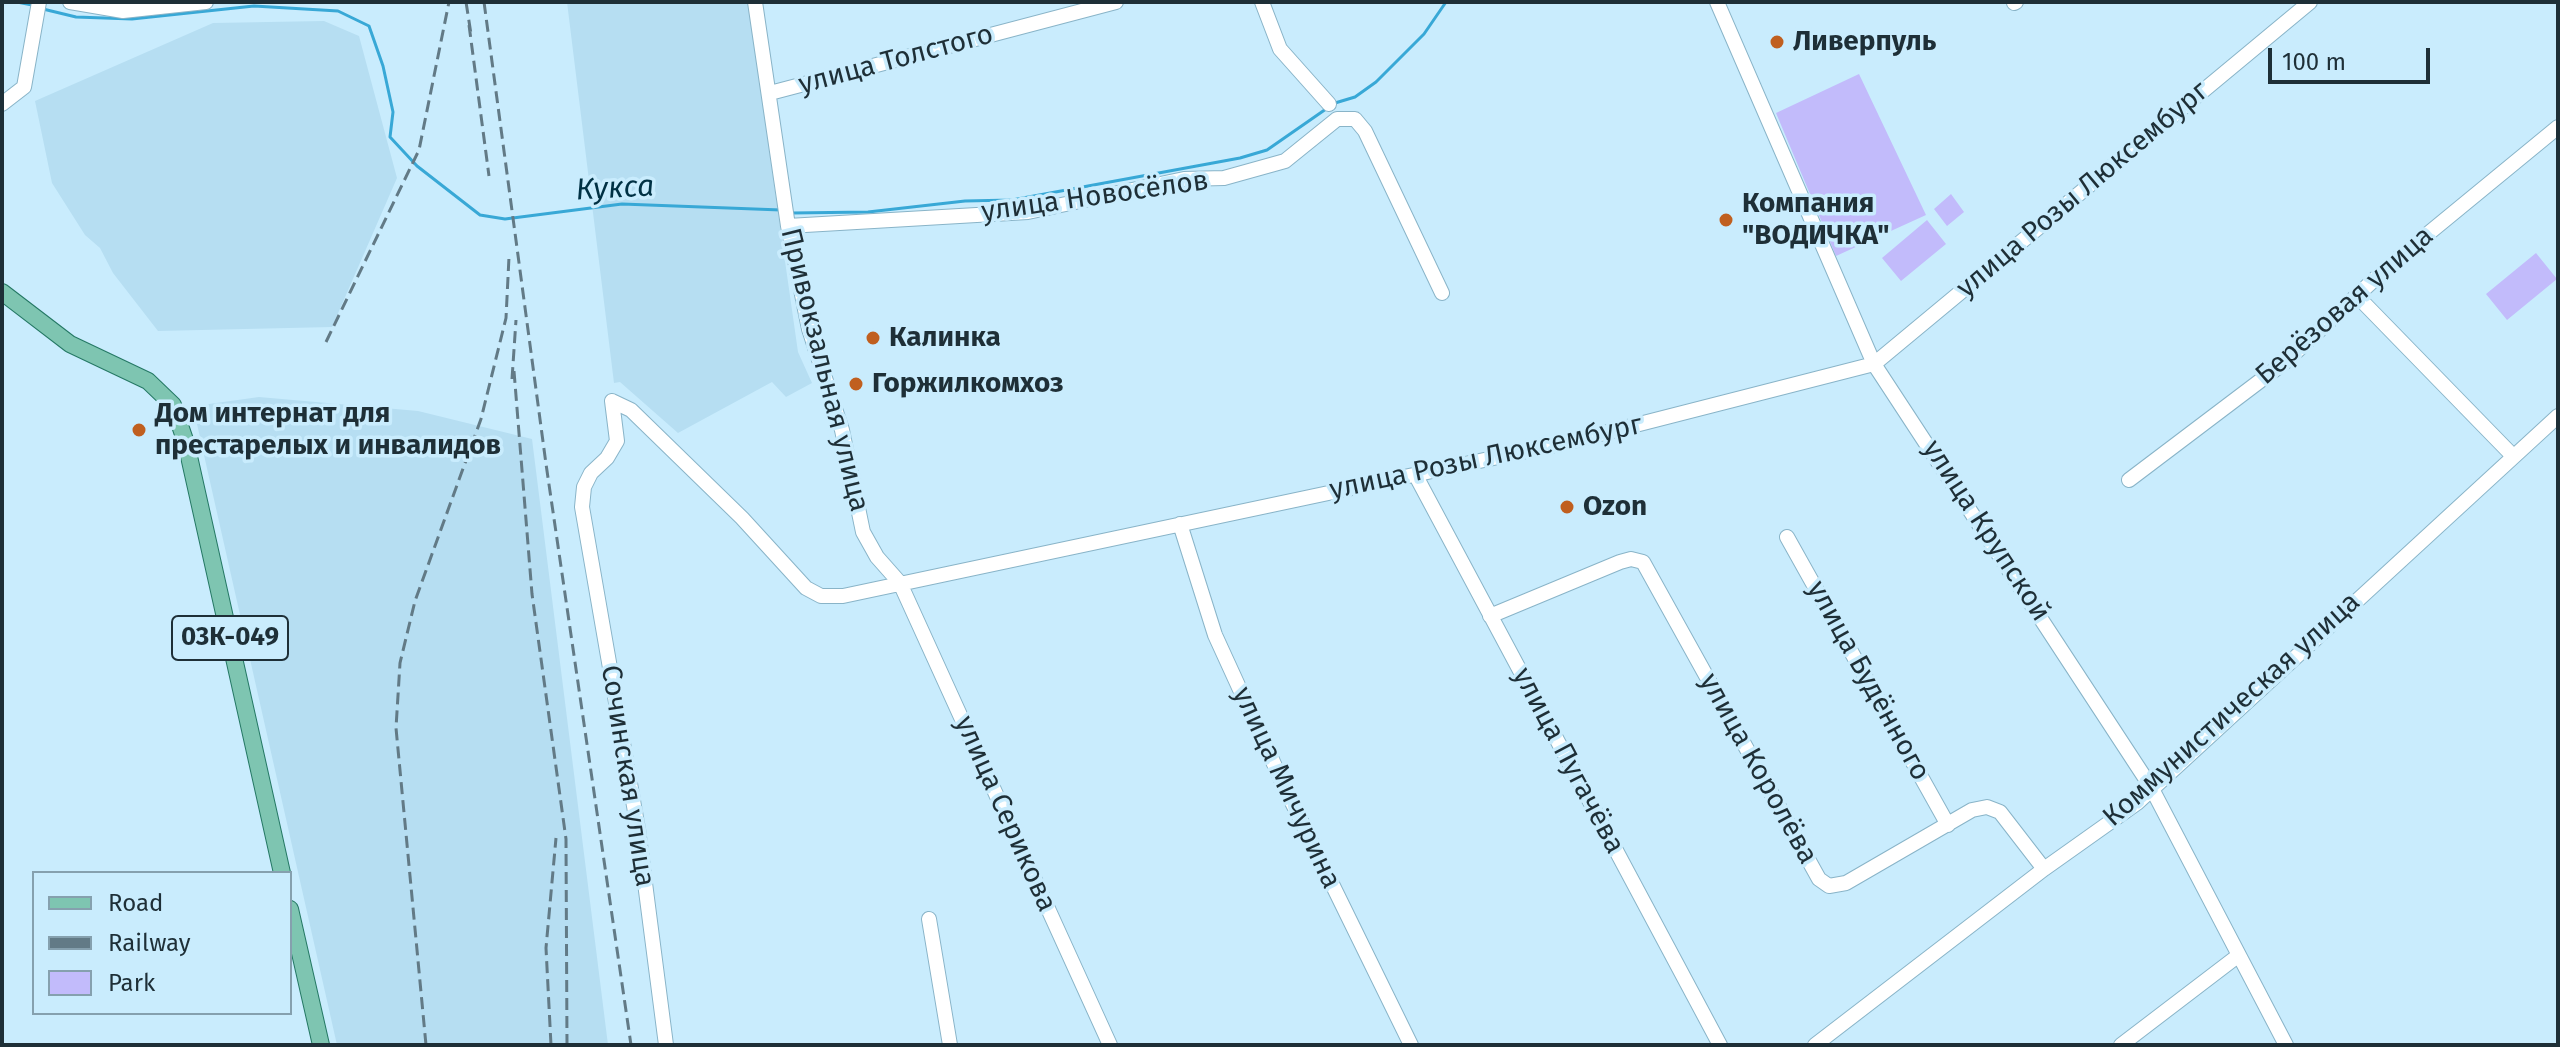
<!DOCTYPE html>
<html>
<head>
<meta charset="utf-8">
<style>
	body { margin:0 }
	#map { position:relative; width:2560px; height:1047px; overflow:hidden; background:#c9ecfd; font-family:"Fira Sans",sans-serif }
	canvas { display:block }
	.frame { position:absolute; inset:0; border:4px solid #1e2f37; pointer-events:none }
	.legend { position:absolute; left:32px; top:871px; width:260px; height:144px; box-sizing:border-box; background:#c9ecfd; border:2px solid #85a0ae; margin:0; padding:10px 14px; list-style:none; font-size:24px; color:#1e2f37 }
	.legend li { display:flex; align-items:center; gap:16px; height:40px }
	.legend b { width:40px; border:2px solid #85a0ae }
	.scale { position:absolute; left:2268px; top:48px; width:162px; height:36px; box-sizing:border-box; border:4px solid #1e2f37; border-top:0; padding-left:10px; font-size:24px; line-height:28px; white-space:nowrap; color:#1e2f37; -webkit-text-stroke:6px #c9ecfd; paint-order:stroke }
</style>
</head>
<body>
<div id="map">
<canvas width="2560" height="1047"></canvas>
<div class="frame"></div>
<ul class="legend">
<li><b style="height:10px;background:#7ec5b1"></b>Road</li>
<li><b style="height:10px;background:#627a86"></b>Railway</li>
<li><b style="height:22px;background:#c2bbfb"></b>Park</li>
</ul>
<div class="scale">100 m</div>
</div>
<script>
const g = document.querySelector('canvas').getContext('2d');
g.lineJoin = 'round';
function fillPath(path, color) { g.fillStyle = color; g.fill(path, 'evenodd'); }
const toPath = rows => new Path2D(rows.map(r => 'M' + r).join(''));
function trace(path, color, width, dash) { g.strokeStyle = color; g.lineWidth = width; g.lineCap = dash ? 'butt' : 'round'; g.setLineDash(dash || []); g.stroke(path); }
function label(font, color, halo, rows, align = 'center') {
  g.font = font + ' "Fira Sans",sans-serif'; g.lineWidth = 7; g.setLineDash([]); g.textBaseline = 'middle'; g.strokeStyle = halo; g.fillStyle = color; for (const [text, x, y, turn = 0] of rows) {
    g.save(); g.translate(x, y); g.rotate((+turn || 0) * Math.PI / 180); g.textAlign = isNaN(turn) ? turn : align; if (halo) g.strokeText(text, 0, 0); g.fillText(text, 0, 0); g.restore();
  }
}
fillPath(toPath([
	[567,2,748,2,798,352,812,383,786,397,772,382,678,433,620,382,614,383],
	[324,21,359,36,397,178,332,327,158,331,113,273,100,248,85,235,52,183,35,101,213,23],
	[259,397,418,411,532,439,608,1045,337,1045,197,424,198,413,209,404]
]), '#b6def2');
fillPath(toPath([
	[1859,74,1926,215,1836,256,1776,113],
	[1951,194,1964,212,1947,226,1934,209],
	[1927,220,1946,244,1901,281,1882,258],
	[2536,253,2557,279,2507,320,2486,294]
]), '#c2bbfb');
trace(toPath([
	[17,2,32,5],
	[43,9,76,17,132,19,254,6,338,11,369,26,383,66,393,112,390,137,417,166,480,215,505,219,622,204,781,210],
	[1335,103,1355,97,1376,82,1424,34,1446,2],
	[792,213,868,212,965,201,1012,200,1240,158,1267,150,1326,109]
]), '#38a8d6', 3);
const minor = toPath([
	[70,2,123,11,206,2],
	[755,2,788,226,809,329,842,430,863,532,877,557,900,583,1110,1045],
	[1262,2,1280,49,1329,104],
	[1717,2,1874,364,2151,787,2286,1045],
	[2014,3,2016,2],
	[770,93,1116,2],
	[2,104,24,87,39,2],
	[788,226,1028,212,1184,179,1224,178,1285,161,1337,119,1355,119,1365,131,1442,293],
	[2358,297,2513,456],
	[612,401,631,410,742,518,806,588,821,596,843,596,1569,442,1874,364,2310,2],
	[612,401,617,441,607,458,591,473,584,487,582,507,638,829,666,1045],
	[1416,476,1720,1045],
	[2129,480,2285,362,2390,265,2558,127],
	[1180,524,1215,635,1285,788,1411,1045],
	[1787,537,1948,825],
	[1490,616,1620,562,1631,559,1643,562,1819,879,1829,886,1846,883,1972,810,1987,807,2000,812,2044,869],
	[929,919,950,1045],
	[1815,1045,2044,869,2137,803,2558,416],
	[2121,1045,2239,955]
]);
const major = toPath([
	[2,292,70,344,148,381,173,405,186,443,282,873],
	[290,909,321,1045]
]);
trace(minor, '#89b4c8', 16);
trace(major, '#247864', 18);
trace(minor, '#fff', 14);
trace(major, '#7ec5b1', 16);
trace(toPath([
	[466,2,471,34],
	[484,2,546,464,631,1045],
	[469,25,489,176],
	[326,342,419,150,449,2],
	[514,371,532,594,566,839,567,1045],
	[512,379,516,320],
	[426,1045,396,728,400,663,415,601,481,419,506,318,509,257],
	[551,1045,546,948,556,838]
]), '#627a86', 3, [12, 6]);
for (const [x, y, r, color] of [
	[1777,42,8,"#c05f1f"],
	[1726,220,8,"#c05f1f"],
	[873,338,8,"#c05f1f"],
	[856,384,8,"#c05f1f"],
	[139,430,8,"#c05f1f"],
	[1567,507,8,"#c05f1f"]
]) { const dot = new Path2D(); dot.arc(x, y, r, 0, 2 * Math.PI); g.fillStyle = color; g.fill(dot); trace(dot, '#c9ecfd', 3); }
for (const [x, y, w] of [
	[230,638,116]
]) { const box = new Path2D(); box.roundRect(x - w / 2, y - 22, w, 44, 6); g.fillStyle = '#c9ecfd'; g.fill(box); trace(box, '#1e2f37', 2); }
label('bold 26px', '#1e2f37', null, [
	["03К-049",230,638]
]);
label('bold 28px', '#1e2f37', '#c9ecfd', [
	["Ливерпуль",1793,42],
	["Компания",1742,204],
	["\"ВОДИЧКА\"",1742,236],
	["Калинка",889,338],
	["Горжилкомхоз",872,384],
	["Дом интернат для",155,414],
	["престарелых и инвалидов",155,446],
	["Ozon",1583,507]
], 'left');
label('28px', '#1e2f37', '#c9ecfd', [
	["улица Толстого",896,60,-15],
	["улица Розы Люксембург",2083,190,-40],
	["улица Новосёлов",1095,197,-8],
	["Берёзовая улица",2345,306,-41],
	["Привокзальная улица",824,370,76],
	["улица Розы Люксембург",1486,458,-12],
	["улица Крупской",1986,531,57],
	["улица Будённого",1868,681,61],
	["Коммунистическая улица",2232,710,-42],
	["улица Пугачёва",1568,761,62],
	["улица Королёва",1758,769,61],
	["Сочинская улица",627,776,81],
	["улица Мичурина",1286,788,65],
	["улица Серикова",1005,814,66]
]);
label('italic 30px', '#003144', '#c9ecfd', [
	["Кукса",615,189,-3]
]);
</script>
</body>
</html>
